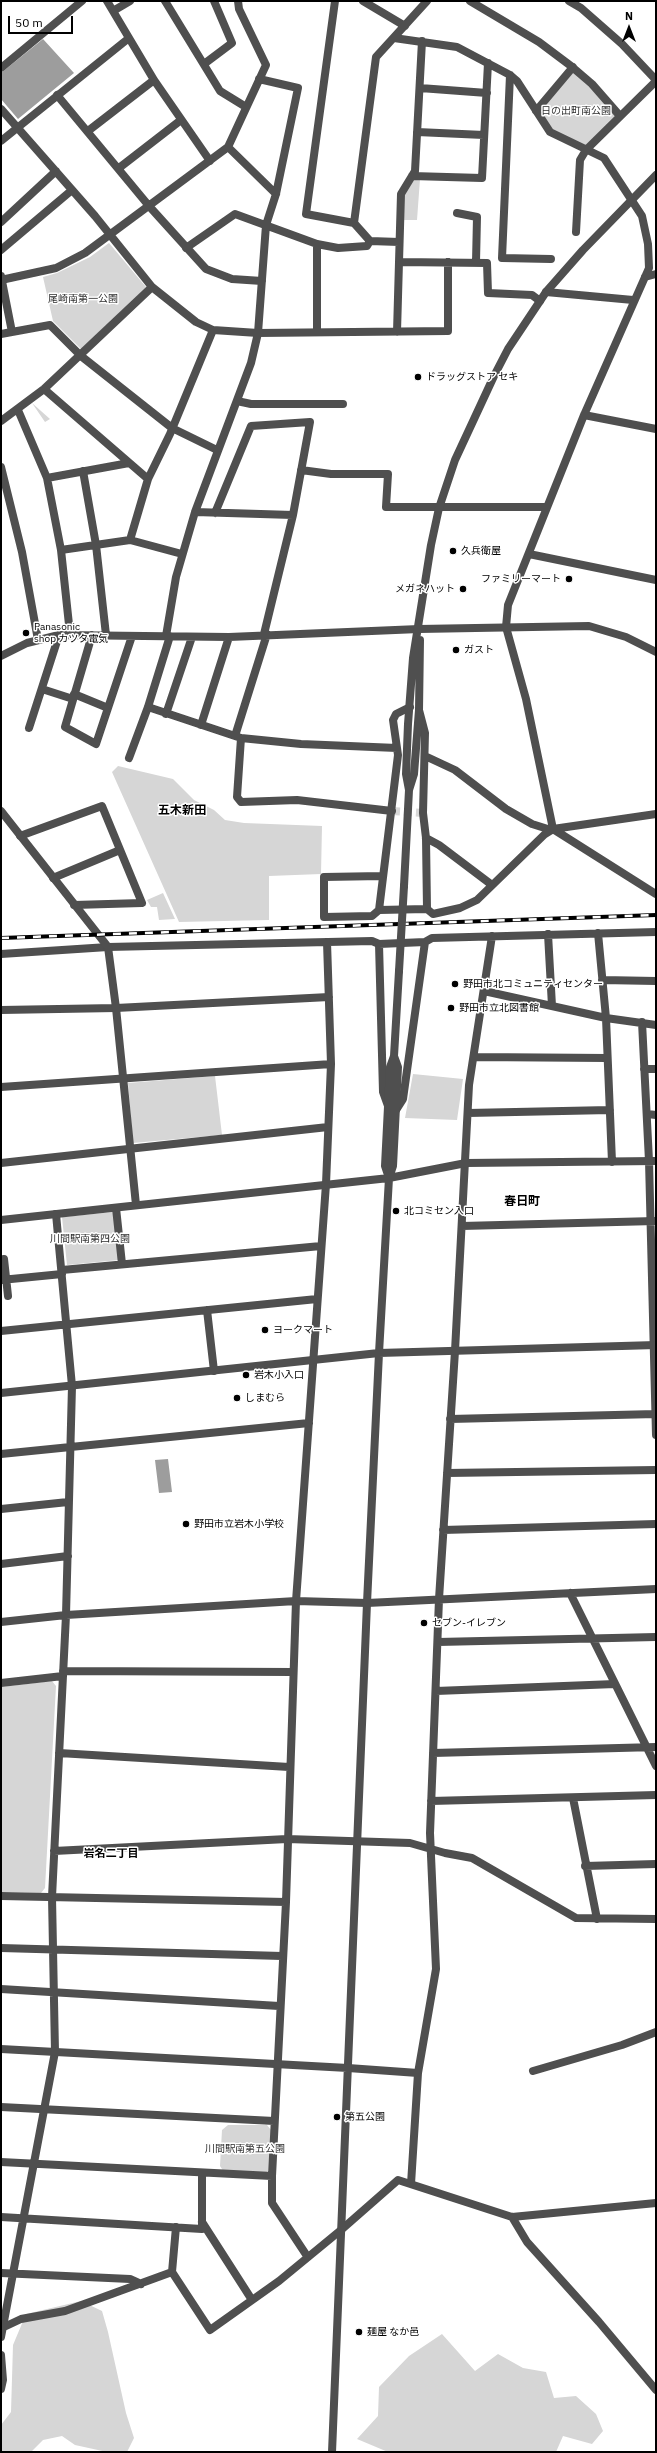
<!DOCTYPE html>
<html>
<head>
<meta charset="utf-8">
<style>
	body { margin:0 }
	#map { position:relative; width:657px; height:2453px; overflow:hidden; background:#fff; font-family:"IBM Plex Sans",sans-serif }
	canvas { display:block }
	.frame { position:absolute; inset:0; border:2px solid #000; pointer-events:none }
	.north { position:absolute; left:609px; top:8px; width:40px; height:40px; -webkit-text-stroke:3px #fff; paint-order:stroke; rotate:0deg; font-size:11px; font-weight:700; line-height:16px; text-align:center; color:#000 }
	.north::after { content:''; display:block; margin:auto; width:14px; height:18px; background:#000; clip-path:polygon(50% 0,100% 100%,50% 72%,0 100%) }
	.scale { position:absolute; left:8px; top:16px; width:65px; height:18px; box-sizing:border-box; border:2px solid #000; border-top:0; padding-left:5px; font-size:12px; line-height:14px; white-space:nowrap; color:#000; -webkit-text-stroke:3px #fff; paint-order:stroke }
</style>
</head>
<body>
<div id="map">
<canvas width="657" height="2453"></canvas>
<div class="frame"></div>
<div class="north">N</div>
<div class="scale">50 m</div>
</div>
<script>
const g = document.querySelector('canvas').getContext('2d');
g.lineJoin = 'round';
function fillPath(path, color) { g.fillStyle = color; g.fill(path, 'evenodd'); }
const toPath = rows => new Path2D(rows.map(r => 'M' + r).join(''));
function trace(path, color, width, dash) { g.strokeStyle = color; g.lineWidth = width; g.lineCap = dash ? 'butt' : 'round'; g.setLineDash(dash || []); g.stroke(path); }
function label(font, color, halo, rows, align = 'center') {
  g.font = font + ' "IBM Plex Sans","Noto Sans JP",sans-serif'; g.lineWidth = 3; g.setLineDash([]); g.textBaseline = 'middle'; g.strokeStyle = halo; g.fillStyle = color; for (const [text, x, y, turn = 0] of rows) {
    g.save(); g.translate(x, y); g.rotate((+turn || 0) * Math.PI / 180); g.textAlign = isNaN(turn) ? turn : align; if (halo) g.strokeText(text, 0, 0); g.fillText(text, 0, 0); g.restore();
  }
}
fillPath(toPath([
	[573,71,590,85,617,115,585,147,551,129,539,111],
	[413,179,420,179,417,220,403,220,404,195],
	[109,243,146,287,81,349,53,321,43,277,57,273,90,257],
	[32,403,50,419,45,422],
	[118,766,173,779,194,800,214,810,225,820,244,823,322,826,321,874,269,876,269,920,179,922,112,772],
	[163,893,175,919,159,920,157,907,151,907,147,900],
	[413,1074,463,1079,457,1120,405,1118],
	[215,1076,222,1135,133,1143,128,1083],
	[114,1212,119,1260,67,1265,62,1217],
	[52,1681,56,1686,45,1888,41,1893,1,1892,1,1687],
	[228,2125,267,2125,271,2130,270,2170,265,2173,224,2172,220,2166,222,2130],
	[81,2301,102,2311,108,2332,126,2413,134,2438,127,2452,107,2452,75,2445,62,2436,43,2440,31,2452,1,2452,1,2425,11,2412,13,2345,26,2314],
	[442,2334,475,2371,498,2354,523,2368,546,2372,554,2398,576,2396,596,2414,603,2431,592,2444,563,2436,556,2452,388,2452,357,2439,378,2416,379,2387,409,2356]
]), '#d6d6d6');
fillPath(toPath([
	[43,39,74,73,18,119,1,99,1,73],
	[168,1459,172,1492,159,1493,155,1460]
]), '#9d9d9d');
trace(toPath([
	[392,811,423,813]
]), '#d9d9d9', 8, [8, 4]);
trace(toPath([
	[107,1,154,80,210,161],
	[165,1,220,91,246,107],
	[335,1,306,214,354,223,370,241,399,242],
	[363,1,405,26],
	[470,1,539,42,571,66,592,84,620,116],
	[569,1,581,8,622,44,656,80],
	[113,11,130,1],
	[394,38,457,47,510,75,517,81,550,132,604,158,642,216,648,244,649,268,584,415,508,605,506,627,526,699,553,829,656,894],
	[422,41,415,171,401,194,399,262,487,263,488,293,532,295,540,301],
	[204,64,232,43,214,1],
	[1,68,82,1],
	[510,75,502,258,551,259],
	[420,88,487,93],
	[57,95,149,206,206,269,232,279,262,281],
	[1,109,95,216,152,287,196,322,213,330,258,333,448,331,448,262],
	[536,111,573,67],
	[88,131,154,80],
	[417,132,484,135],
	[1,141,129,38],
	[228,147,266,65,239,9,238,1],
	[119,168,181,120],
	[412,176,482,178,488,63],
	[457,213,477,217,476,262],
	[1,222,56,171],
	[354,223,376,57,427,1],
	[576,232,580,160,586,150,656,81],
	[186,248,235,214,317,244,338,248,367,246,370,241],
	[1,250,72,190],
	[1,276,12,332],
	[645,277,656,274],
	[1,280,56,268,85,253,228,147,276,194],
	[546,292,633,300],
	[317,332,317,244],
	[397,332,399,262],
	[1,334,50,325,81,356,172,428,217,450],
	[44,389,148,479],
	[237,401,251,404,343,404],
	[18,410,47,478,61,550,70,634],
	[584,415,656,429],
	[1,421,44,389,152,287],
	[1,467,22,552,38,640],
	[301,470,331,474,388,474,386,507,547,507],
	[83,471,96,545,106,635],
	[47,478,129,463],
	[195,512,293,515],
	[215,513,251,426,310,422,293,515,264,634],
	[130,540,148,479,170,434,213,330],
	[61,550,130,540,182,554],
	[529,554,656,580],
	[92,635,65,727,96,744,132,636],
	[166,636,176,577,195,512,251,363,258,333,266,225,276,194,298,88,259,79],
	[1,656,27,643,59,635,229,637,419,629],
	[42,689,73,699],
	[74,694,108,708],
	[148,707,241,738,301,744,397,748],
	[419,710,425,733,423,813,426,838,427,909],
	[166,714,192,637],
	[201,725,229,637],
	[29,728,59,635],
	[235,736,267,634],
	[241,738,237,797,241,802,297,800,392,811],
	[425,756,455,770,506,809,532,824,551,830],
	[129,758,148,707,170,636],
	[20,836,102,806,142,903,74,905],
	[426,838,439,845,492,885],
	[382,876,324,877,324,917,372,916,379,910,427,909,433,914,460,908,477,900,545,834,553,829,656,814],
	[53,878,120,850],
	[379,910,398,755,393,720,396,714,410,707],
	[598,933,606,1018,612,1162],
	[548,934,552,1006],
	[379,944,383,1092,388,1106],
	[1,954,108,947,372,941,379,944,425,942,432,938,656,932],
	[602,980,656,981],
	[484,991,606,1018,656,1025],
	[1,1010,116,1008,329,997],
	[642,1022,649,1161,656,1435],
	[474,1057,607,1058],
	[644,1069,656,1069],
	[1,1087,331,1064],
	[396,1110,403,1099,425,942],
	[468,1113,610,1110],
	[647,1114,656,1115],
	[1,1163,328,1127],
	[466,1163,656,1161],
	[116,1208,122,1264],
	[462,1226,655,1221],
	[4,1259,8,1296],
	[62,1270,321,1246],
	[1,1280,62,1274],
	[207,1310,214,1371],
	[1,1331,317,1299],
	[450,1419,656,1414],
	[1,1454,309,1423],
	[447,1473,656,1470],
	[1,1509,68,1502],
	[443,1530,656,1524],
	[1,1564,68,1556],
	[570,1593,656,1766],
	[1,1622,66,1615,296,1601,367,1603,656,1589],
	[438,1642,656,1637],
	[63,1671,293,1672],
	[1,1683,63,1676],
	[436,1691,615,1684],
	[59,1753,289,1767],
	[433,1753,656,1747],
	[573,1798,597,1919],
	[431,1801,656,1795],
	[54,1851,287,1839,410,1843,445,1853,472,1858,576,1918,656,1919],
	[585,1866,656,1864],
	[1,1896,286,1902],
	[1,1948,282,1956],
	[1,1989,279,2006],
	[348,2068,418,2073],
	[533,2071,622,2045,656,2032],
	[1,2107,274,2121],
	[1,2162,272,2176],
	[411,2184,418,2073,436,1969,430,1833,439,1599,455,1351,469,1085,492,936],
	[1,2217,202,2229,202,2174],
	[512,2217,527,2242,599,2322,656,2390],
	[202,2222,252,2300],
	[176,2227,172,2272,210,2330,279,2281,341,2230,398,2180,512,2217,656,2203],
	[307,2256,272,2203,272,2176,286,1902,296,1601,326,1184,331,1064,327,942],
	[1,2273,130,2279,141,2284],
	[4,2327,21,2319,65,2311,172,2272],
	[1,2337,55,2052,52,1897,66,1615,72,1386,56,1214],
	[1,2355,3,2380,1,2389]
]), '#4f4f4f', 8);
trace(toPath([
	[419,629,589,626,626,637,656,652],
	[409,790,406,774,408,724,413,658,431,545,439,508,455,460,494,376,508,349,546,292,583,250,656,175],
	[1,811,108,947,116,1008,136,1205],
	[404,886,409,790,414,774,419,710,420,640],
	[389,1178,385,1166,390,1067,394,1056,399,971],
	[1,1220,389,1178,466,1163],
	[1,1393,379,1353,656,1345],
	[1,2049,348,2068],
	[332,2452,367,1603,379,1353,389,1178,393,1166,398,1067,394,1056]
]), '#4f4f4f', 8);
const rail = toPath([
	[1,938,656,915]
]);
trace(rail, '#000', 4);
trace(rail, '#fff', 2.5, [8]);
trace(toPath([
	[399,971,404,886]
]), '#4f4f4f', 8);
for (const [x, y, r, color] of [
	[418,377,4,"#000"],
	[453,551,4,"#000"],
	[569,579,4,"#000"],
	[463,589,4,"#000"],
	[26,633,4,"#000"],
	[456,650,4,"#000"],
	[455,984,4,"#000"],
	[451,1008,4,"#000"],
	[396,1211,4,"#000"],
	[265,1330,4,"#000"],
	[246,1375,4,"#000"],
	[237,1398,4,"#000"],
	[186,1524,4,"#000"],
	[424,1623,4,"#000"],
	[337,2117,4,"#000"],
	[359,2332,4,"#000"]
]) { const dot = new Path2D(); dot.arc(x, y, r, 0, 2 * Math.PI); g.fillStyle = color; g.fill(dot); trace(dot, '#fff', 1.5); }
label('10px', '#2d2d2d', '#fff', [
	["日の出町南公園",576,111],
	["尾崎南第一公園",83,299],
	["川間駅南第四公園",90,1239],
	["川間駅南第五公園",245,2149]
]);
label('10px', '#000', '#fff', [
	["ドラッグストア セキ",426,377],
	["久兵衛屋",461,551],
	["ファミリーマート",561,579,"right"],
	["メガネハット",455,589,"right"],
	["Panasonic",34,627],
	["shop カツタ電気",34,639],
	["ガスト",464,650],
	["野田市北コミュニティセンター",463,984],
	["野田市立北図書館",459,1008],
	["北コミセン入口",404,1211],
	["ヨークマート",273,1330],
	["岩木小入口",254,1375],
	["しまむら",245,1398],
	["野田市立岩木小学校",194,1524],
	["セブン-イレブン",432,1623],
	["第五公園",345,2117],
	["麺屋 なか邑",367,2332]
], 'left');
label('bold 11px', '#000', '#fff', [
	["岩名二丁目",111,1854]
]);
label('bold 12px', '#000', '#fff', [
	["五木新田",182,811],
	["春日町",522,1202]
]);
</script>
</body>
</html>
